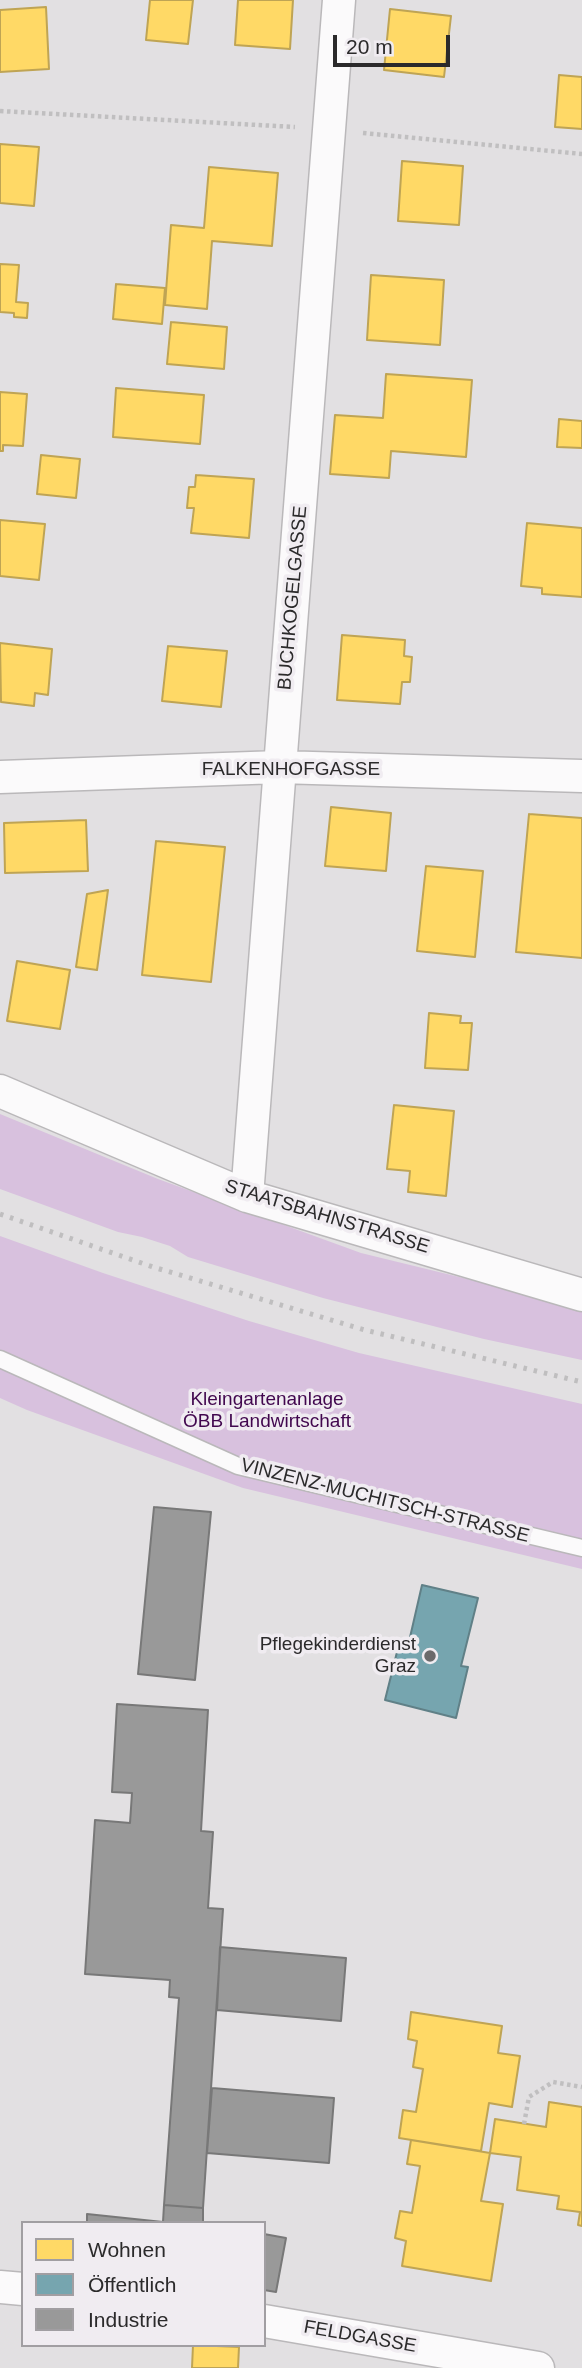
<!DOCTYPE html>
<html>
<head>
<meta charset="utf-8">
<style>
	body { margin:0 }
	#map { position:relative; width:582px; height:2368px; overflow:hidden; background:#e2e0e2; font-family:Arial,sans-serif }
	canvas { display:block }
	.legend { position:absolute; left:21px; top:2221px; width:245px; height:126px; box-sizing:border-box; background:#f0ecf1; border:2px solid #a19ea2; margin:0; padding:9px 12px; list-style:none; font-size:21px; color:#2b2a2b }
	.legend li { display:flex; align-items:center; gap:14px; height:35px }
	.legend b { width:35px; border:2px solid #a19ea2 }
	.scale { position:absolute; left:333px; top:35px; width:117px; height:32px; box-sizing:border-box; border:4px solid #2b2a2b; border-top:0; padding-left:9px; font-size:21px; line-height:24px; white-space:nowrap; color:#2b2a2b; -webkit-text-stroke:5px #f0ecf1; paint-order:stroke }
</style>
</head>
<body>
<div id="map">
<canvas width="582" height="2368"></canvas>
<ul class="legend">
<li><b style="height:19px;background:#ffd966"></b>Wohnen</li>
<li><b style="height:19px;background:#76a5af"></b>Öffentlich</li>
<li><b style="height:19px;background:#999"></b>Industrie</li>
</ul>
<div class="scale">20 m</div>
</div>
<script>
const g = document.querySelector('canvas').getContext('2d');
g.lineJoin = 'round';
function fillPath(path, color) { g.fillStyle = color; g.fill(path, 'evenodd'); }
const toPath = rows => new Path2D(rows.map(r => 'M' + r).join(''));
function trace(path, color, width, dash) { g.strokeStyle = color; g.lineWidth = width; g.lineCap = dash ? 'butt' : 'round'; g.setLineDash(dash || []); g.stroke(path); }
function label(font, color, halo, rows, align = 'center') {
  g.font = font + ' Arial,sans-serif'; g.lineWidth = 7; g.setLineDash([]); g.textBaseline = 'middle'; g.strokeStyle = halo; g.fillStyle = color; for (const [text, x, y, turn = 0] of rows) {
    g.save(); g.translate(x, y); g.rotate((+turn || 0) * Math.PI / 180); g.textAlign = isNaN(turn) ? turn : align; if (halo) g.strokeText(text, 0, 0); g.fillText(text, 0, 0); g.restore();
  }
}
fillPath(toPath([
	[0,1114,158,1179,361,1253,582,1307,582,1360,484,1339,323,1298,188,1257,170,1246,142,1237,118,1232,0,1189],
	[0,1236,103,1273,249,1321,359,1353,582,1404,582,1569,243,1488,27,1410,0,1398]
]), '#d8c1de');
const homes = toPath([
	[150,0,193,0,188,44,146,40,150,0],
	[238,0,293,0,290,49,235,45,238,0],
	[46,7,49,69,0,72,0,10,46,7],
	[390,9,451,16,444,77,384,70,390,9],
	[559,75,582,77,582,129,555,127,559,75],
	[0,144,39,147,34,206,0,203,0,144],
	[402,161,463,166,459,225,398,221,402,161],
	[209,167,278,173,272,246,212,241,207,309,165,305,171,225,204,228,209,167],
	[0,264,19,265,16,302,28,303,27,318,14,317,14,313,0,312,0,264],
	[371,275,444,280,440,345,367,340,371,275],
	[116,284,165,288,162,324,113,319,116,284],
	[171,322,227,327,224,369,167,364,171,322],
	[386,374,472,380,466,457,391,451,389,478,330,474,335,415,383,418,386,374],
	[116,388,204,395,200,444,113,437,116,388],
	[0,392,27,394,23,446,3,445,3,451,0,451,0,392],
	[559,419,582,421,582,448,557,447,559,419],
	[41,455,80,459,76,498,37,494,41,455],
	[196,475,254,479,249,538,191,533,194,508,187,508,189,487,195,487,196,475],
	[0,520,45,524,39,580,0,576,0,520],
	[527,523,582,528,582,597,542,594,542,588,521,586,527,523],
	[342,635,405,640,404,656,412,657,410,682,402,682,400,704,337,700,342,635],
	[0,643,52,649,48,695,35,693,34,706,1,702,0,643],
	[168,646,227,651,221,707,162,701,168,646],
	[331,807,391,813,386,871,325,866,331,807],
	[529,814,582,818,582,958,516,952,529,814],
	[86,820,88,871,5,873,4,823,86,820],
	[156,841,225,847,211,982,142,975,156,841],
	[426,866,483,871,475,957,417,951,426,866],
	[108,890,97,970,76,967,87,894,108,890],
	[17,961,70,970,60,1029,7,1021,17,961],
	[429,1013,461,1016,460,1023,472,1023,468,1070,425,1068,429,1013],
	[394,1105,454,1111,446,1196,408,1192,410,1171,387,1169,394,1105],
	[411,2012,502,2026,498,2053,520,2056,512,2107,489,2103,481,2151,399,2138,403,2110,416,2112,423,2069,413,2067,417,2041,408,2039,411,2012],
	[549,2102,582,2107,582,2226,578,2225,580,2212,557,2209,559,2196,517,2190,521,2157,490,2153,495,2119,546,2127,549,2102],
	[411,2140,490,2153,481,2201,503,2204,491,2281,402,2266,406,2241,395,2238,400,2211,412,2213,420,2166,407,2164,411,2140],
	[193,2345,239,2347,238,2368,192,2368,193,2345]
]);
fillPath(homes, '#ffd966');
trace(homes, '#bfa454', 2);
const public = toPath([
	[422,1585,478,1598,461,1666,468,1667,456,1718,385,1700,399,1644,408,1646,422,1585]
]);
fillPath(public, '#76a5af');
trace(public, '#608087', 2);
const industry = toPath([
	[154,1507,211,1512,195,1680,138,1674,154,1507],
	[117,1704,208,1710,201,1831,213,1832,208,1908,223,1909,203,2208,164,2205,179,1998,169,1997,170,1980,85,1974,95,1820,130,1823,132,1793,112,1792,117,1704],
	[220,1947,346,1958,341,2021,217,2010,220,1947],
	[212,2088,334,2098,329,2163,207,2153,212,2088],
	[164,2205,203,2208,203,2223,87,2223,87,2214,163,2222,164,2205],
	[264,2234,286,2238,276,2292,264,2290,264,2234]
]);
fillPath(industry, '#999');
trace(industry, '#787878', 2);
const service = toPath([
	[0,1359,238,1466,582,1548]
]);
const minor = toPath([
	[0,777,279,767,582,776],
	[0,1091,247,1196,582,1295],
	[247,1196,339,0],
	[0,2287,23,2289],
	[264,2321,538,2368]
]);
trace(service, '#bab8ba', 19);
trace(minor, '#bab8ba', 35);
trace(toPath([
	[0,111,295,127],
	[363,133,582,154],
	[524,2124,529,2097,553,2082,582,2087]
]), '#c0bfc0', 4.5, [3.5, 3.5]);
trace(service, '#fbfafb', 16);
trace(minor, '#fbfafb', 32);
trace(toPath([
	[0,1214,153,1267,365,1330,582,1382]
]), '#bfbebf', 5, [3.5, 7]);
for (const [x, y, r, color] of [
	[430,1656,7,"#6b6a6b"]
]) { const dot = new Path2D(); dot.arc(x, y, r, 0, 2 * Math.PI); g.fillStyle = color; g.fill(dot); trace(dot, '#f0ecf1', 2.5); }
label('19px', '#2b2a2b', '#f0ecf1', [
	["BUCHKOGELGASSE",293,598,-85],
	["FALKENHOFGASSE",291,770],
	["STAATSBAHNSTRASSE",327,1217,17],
	["VINZENZ-MUCHITSCH-STRASSE",385,1501,14],
	["FELDGASSE",360,2337,10]
]);
label('19px', '#41074e', '#f0ecf1', [
	["Kleingartenanlage",267,1400],
	["ÖBB Landwirtschaft",267,1422]
]);
label('19px', '#2b2a2b', '#f0ecf1', [
	["Pflegekinderdienst",416,1645],
	["Graz",416,1667]
], 'right');
</script>
</body>
</html>
